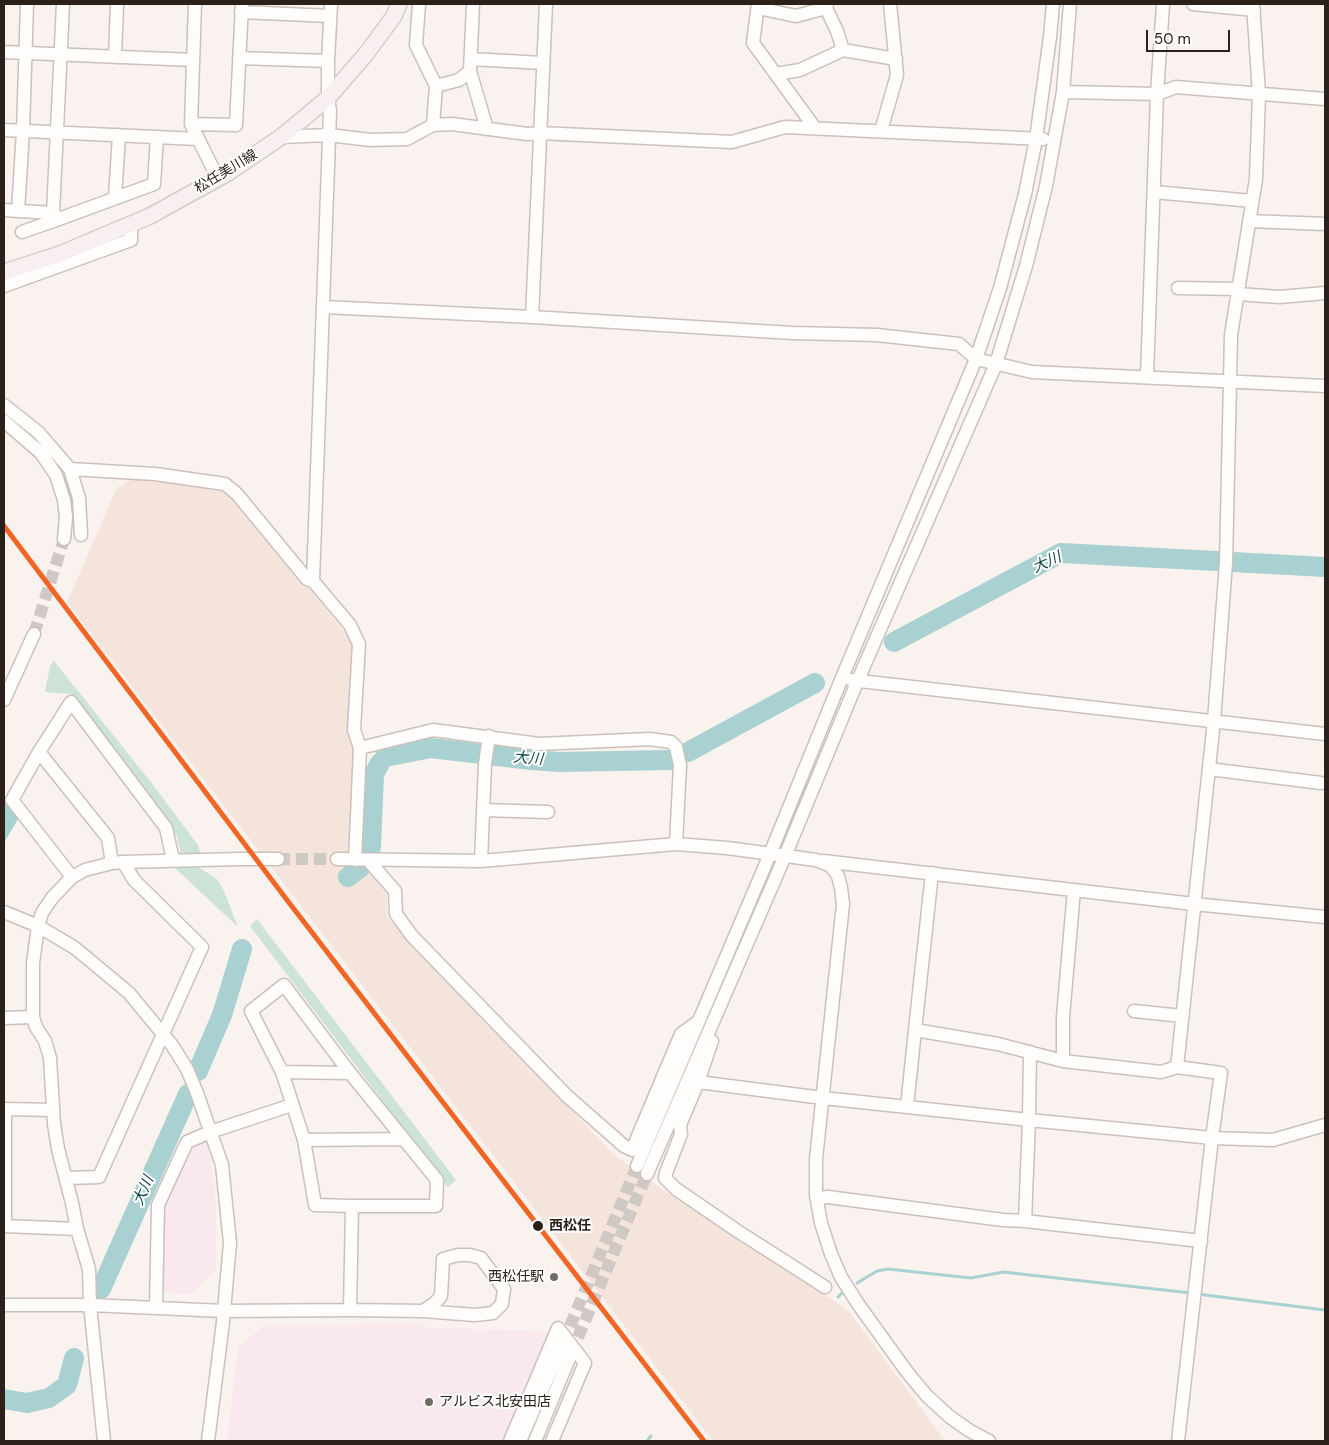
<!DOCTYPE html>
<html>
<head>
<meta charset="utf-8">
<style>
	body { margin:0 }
	#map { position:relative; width:1329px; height:1445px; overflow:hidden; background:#f9f2ee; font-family:"DM Sans",sans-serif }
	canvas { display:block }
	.frame { position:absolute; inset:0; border:5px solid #2b201a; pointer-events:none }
	.scale { position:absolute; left:1146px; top:30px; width:84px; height:22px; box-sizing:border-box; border:2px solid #2b201a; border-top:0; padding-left:6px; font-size:15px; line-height:18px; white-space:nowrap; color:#2b201a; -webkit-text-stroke:4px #fff; paint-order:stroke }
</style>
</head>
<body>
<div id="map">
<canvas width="1329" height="1445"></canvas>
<div class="frame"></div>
<div class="scale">50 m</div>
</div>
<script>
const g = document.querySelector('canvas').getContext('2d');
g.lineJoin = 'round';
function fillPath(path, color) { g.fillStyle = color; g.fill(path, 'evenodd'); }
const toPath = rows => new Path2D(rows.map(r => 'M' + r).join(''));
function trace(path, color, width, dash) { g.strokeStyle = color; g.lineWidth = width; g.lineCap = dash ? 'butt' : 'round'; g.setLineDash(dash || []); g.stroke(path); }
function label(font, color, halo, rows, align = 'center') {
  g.font = font + ' "DM Sans","Noto Sans JP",sans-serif'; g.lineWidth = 4; g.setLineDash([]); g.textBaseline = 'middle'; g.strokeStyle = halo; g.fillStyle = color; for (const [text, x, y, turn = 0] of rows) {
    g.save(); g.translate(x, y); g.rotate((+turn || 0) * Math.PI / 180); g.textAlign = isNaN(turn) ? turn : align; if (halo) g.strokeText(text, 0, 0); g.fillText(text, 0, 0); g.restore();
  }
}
fillPath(toPath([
	[200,1140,209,1145,216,1206,216,1269,192,1294,164,1293,163,1210,192,1144],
	[422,1324,428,1328,517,1330,551,1333,507,1441,227,1441,238,1347,265,1325]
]), '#f9e9ee');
fillPath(toPath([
	[135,476,223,485,309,588,354,644,348,735,357,751,351,864,368,866,387,896,387,917,613,1154,655,1184,848,1310,945,1441,713,1441,67,602,117,488]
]), '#f4e4dc');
fillPath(toPath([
	[54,661,150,781,198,845,201,856,181,855,177,836,71,694,45,692,50,666],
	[196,866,216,878,223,889,238,927,174,867],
	[257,919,456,1180,448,1187,250,926]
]), '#cde3d5');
fillPath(toPath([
	[4,801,18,819,4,843]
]), '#a9d1d1');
trace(toPath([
	[857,1283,877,1271,888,1269,971,1278,1003,1272,1191,1293],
	[1197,1294,1325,1310],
	[838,1297,843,1292],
	[647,1441,651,1436]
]), '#a9d1d1', 3);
trace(toPath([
	[1233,562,1325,567],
	[894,642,1061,553,1217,561],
	[688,752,815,683],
	[385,757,431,748,531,760,559,762,672,760],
	[371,847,374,774,380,763],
	[348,877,360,868],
	[198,1071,222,1015,242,949],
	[101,1289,188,1094],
	[4,1399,27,1403,49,1398,67,1385,74,1358]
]), '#a9d1d1', 20);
trace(toPath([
	[34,634,64,539],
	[278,859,337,859],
	[563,1343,637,1166],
	[571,1354,647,1174]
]), '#d0c8c4', 12, [12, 6]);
const minor = toPath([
	[63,4,53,213,59,219,154,184,157,137],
	[195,4,191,124,218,179],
	[419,4,416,45,436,86,433,125],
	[758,4,753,43,815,128],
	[827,4,826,8,837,31,843,50],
	[1193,4,1254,10],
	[758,8,796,16,826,8],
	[241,12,330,16],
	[4,52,193,60],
	[115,57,117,4],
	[239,58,328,61],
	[471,59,543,63],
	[470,71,487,129],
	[776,74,800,70,843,50,896,59],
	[436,86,459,80,470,71,473,4],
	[1063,92,1157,94,1176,87,1325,99],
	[191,124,236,125,242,4],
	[4,130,198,139],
	[881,131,897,75,890,4],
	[281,137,329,135,370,140,407,139,433,125,452,124,527,134,540,133,732,142,785,127,1043,139],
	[1154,192,1252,201],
	[115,198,119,135],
	[4,210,53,213],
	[18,211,23,131,27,4],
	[1249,221,1325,224],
	[22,232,59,219],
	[4,286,131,240,131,224],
	[1178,288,1238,289],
	[1238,294,1279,297,1325,293],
	[324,307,532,317,792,333,877,335,959,344,976,359,1032,372,1325,386],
	[532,317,546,4],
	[1147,376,1157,94,1163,4],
	[4,405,38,432,70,469,79,498,81,535],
	[4,421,41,453,56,475,64,500,66,517,64,539],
	[70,469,155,474,225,484,237,494,307,579,313,581,350,625,359,644,354,730,360,748,355,860],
	[313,581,330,111,328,98,328,61,331,4],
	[851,680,1325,734],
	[4,700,34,634],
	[360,748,433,730,539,744,650,739,671,742,676,747,680,765,676,844],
	[39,752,108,838,112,863],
	[1209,769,1321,783],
	[483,810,548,812],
	[337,859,481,861,676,844,727,848,816,860,831,866,838,876,841,888,843,904,816,1159,816,1195,821,1223,831,1254,841,1277,858,1304,907,1372,927,1396,950,1417,970,1431,989,1441],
	[368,860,395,891,396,914,412,936,567,1096,624,1146,632,1150,681,1034,696,1023],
	[481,861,485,764,489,736],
	[823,861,1194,904,1325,917],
	[932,873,915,1030,998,1044,1063,1061,1161,1072,1177,1067,1221,1073,1212,1138,1178,1441],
	[72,877,12,800,39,752,71,702,166,828,173,860],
	[4,912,38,926,75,948,129,993,172,1045,187,1069,197,1093,222,1165,230,1243,223,1322,208,1441],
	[1134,1011,1182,1016],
	[4,1018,33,1017],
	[712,1041,698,1082,680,1125,681,1134,666,1173,665,1178,676,1189,736,1230,825,1287],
	[1030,1052,1029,1120,1025,1221,1201,1241],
	[1063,1061,1063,1017,1074,890],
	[1177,1067,1214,721,1226,563,1231,335,1256,179,1259,94,1253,4],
	[282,1072,350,1073],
	[698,1082,823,1098,1029,1120,1212,1138,1273,1140,1325,1125],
	[907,1107,915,1030],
	[4,1109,53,1110],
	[304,1140,403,1139],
	[637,1166,770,854,841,680,976,359,1000,288,1025,194,1036,139,1050,37,1053,4],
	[647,1174,785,856,858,680,996,364,1026,266,1046,186,1063,92,1070,4],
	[66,1178,99,1177,202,947,134,880,123,862],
	[817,1198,828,1197,1003,1220,1025,1221],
	[4,1226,77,1229],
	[5,1226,5,1109],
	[4,1305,90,1305,224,1311,350,1310,423,1311,475,1315,493,1313,502,1304,504,1289,481,1258,470,1255,458,1255,443,1259,441,1296,435,1303,423,1311],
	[156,1308,158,1205,187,1142,210,1132,292,1105],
	[350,1310,352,1206,315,1205,304,1140,282,1072,251,1011,284,985,350,1073,437,1180,436,1206,352,1206],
	[104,1441,90,1305,89,1269,77,1229,72,1203,58,1149,54,1124,50,1058,45,1041,36,1027,33,1017,33,963,38,926,42,913,52,898,72,877,85,870,112,863,123,862,241,859,278,859],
	[510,1441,558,1328,585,1363,552,1441],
	[520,1441,563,1343],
	[535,1441,571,1354]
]);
const major = toPath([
	[4,272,60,254,150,216,228,173,281,137,328,98,366,54,394,16,399,4]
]);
trace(minor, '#cac1bc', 15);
trace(major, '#d2cecb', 18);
trace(minor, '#fefdfc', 12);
trace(major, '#f8eff0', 15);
trace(toPath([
	[4,526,287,900,704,1441]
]), '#f26522', 5);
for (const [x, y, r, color] of [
	[538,1226,6,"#2b201a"],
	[554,1277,5,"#736a64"],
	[429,1402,5,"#736a64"]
]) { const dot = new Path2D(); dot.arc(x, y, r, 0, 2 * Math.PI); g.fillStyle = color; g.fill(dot); trace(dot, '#fff', 2); }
label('14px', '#2b201a', '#fff', [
	["松任美川線",226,172,-31]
]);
label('bold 14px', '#2b201a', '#fff', [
	["西松任",549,1226]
], 'left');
label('14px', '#2b201a', '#fff', [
	["西松任駅",544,1277],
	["アルビス北安田店",439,1402,"left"]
], 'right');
label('italic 15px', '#114849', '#fff', [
	["大川",1047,563,-24],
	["大川",528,759,4],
	["大川",144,1191,-66]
]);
</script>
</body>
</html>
